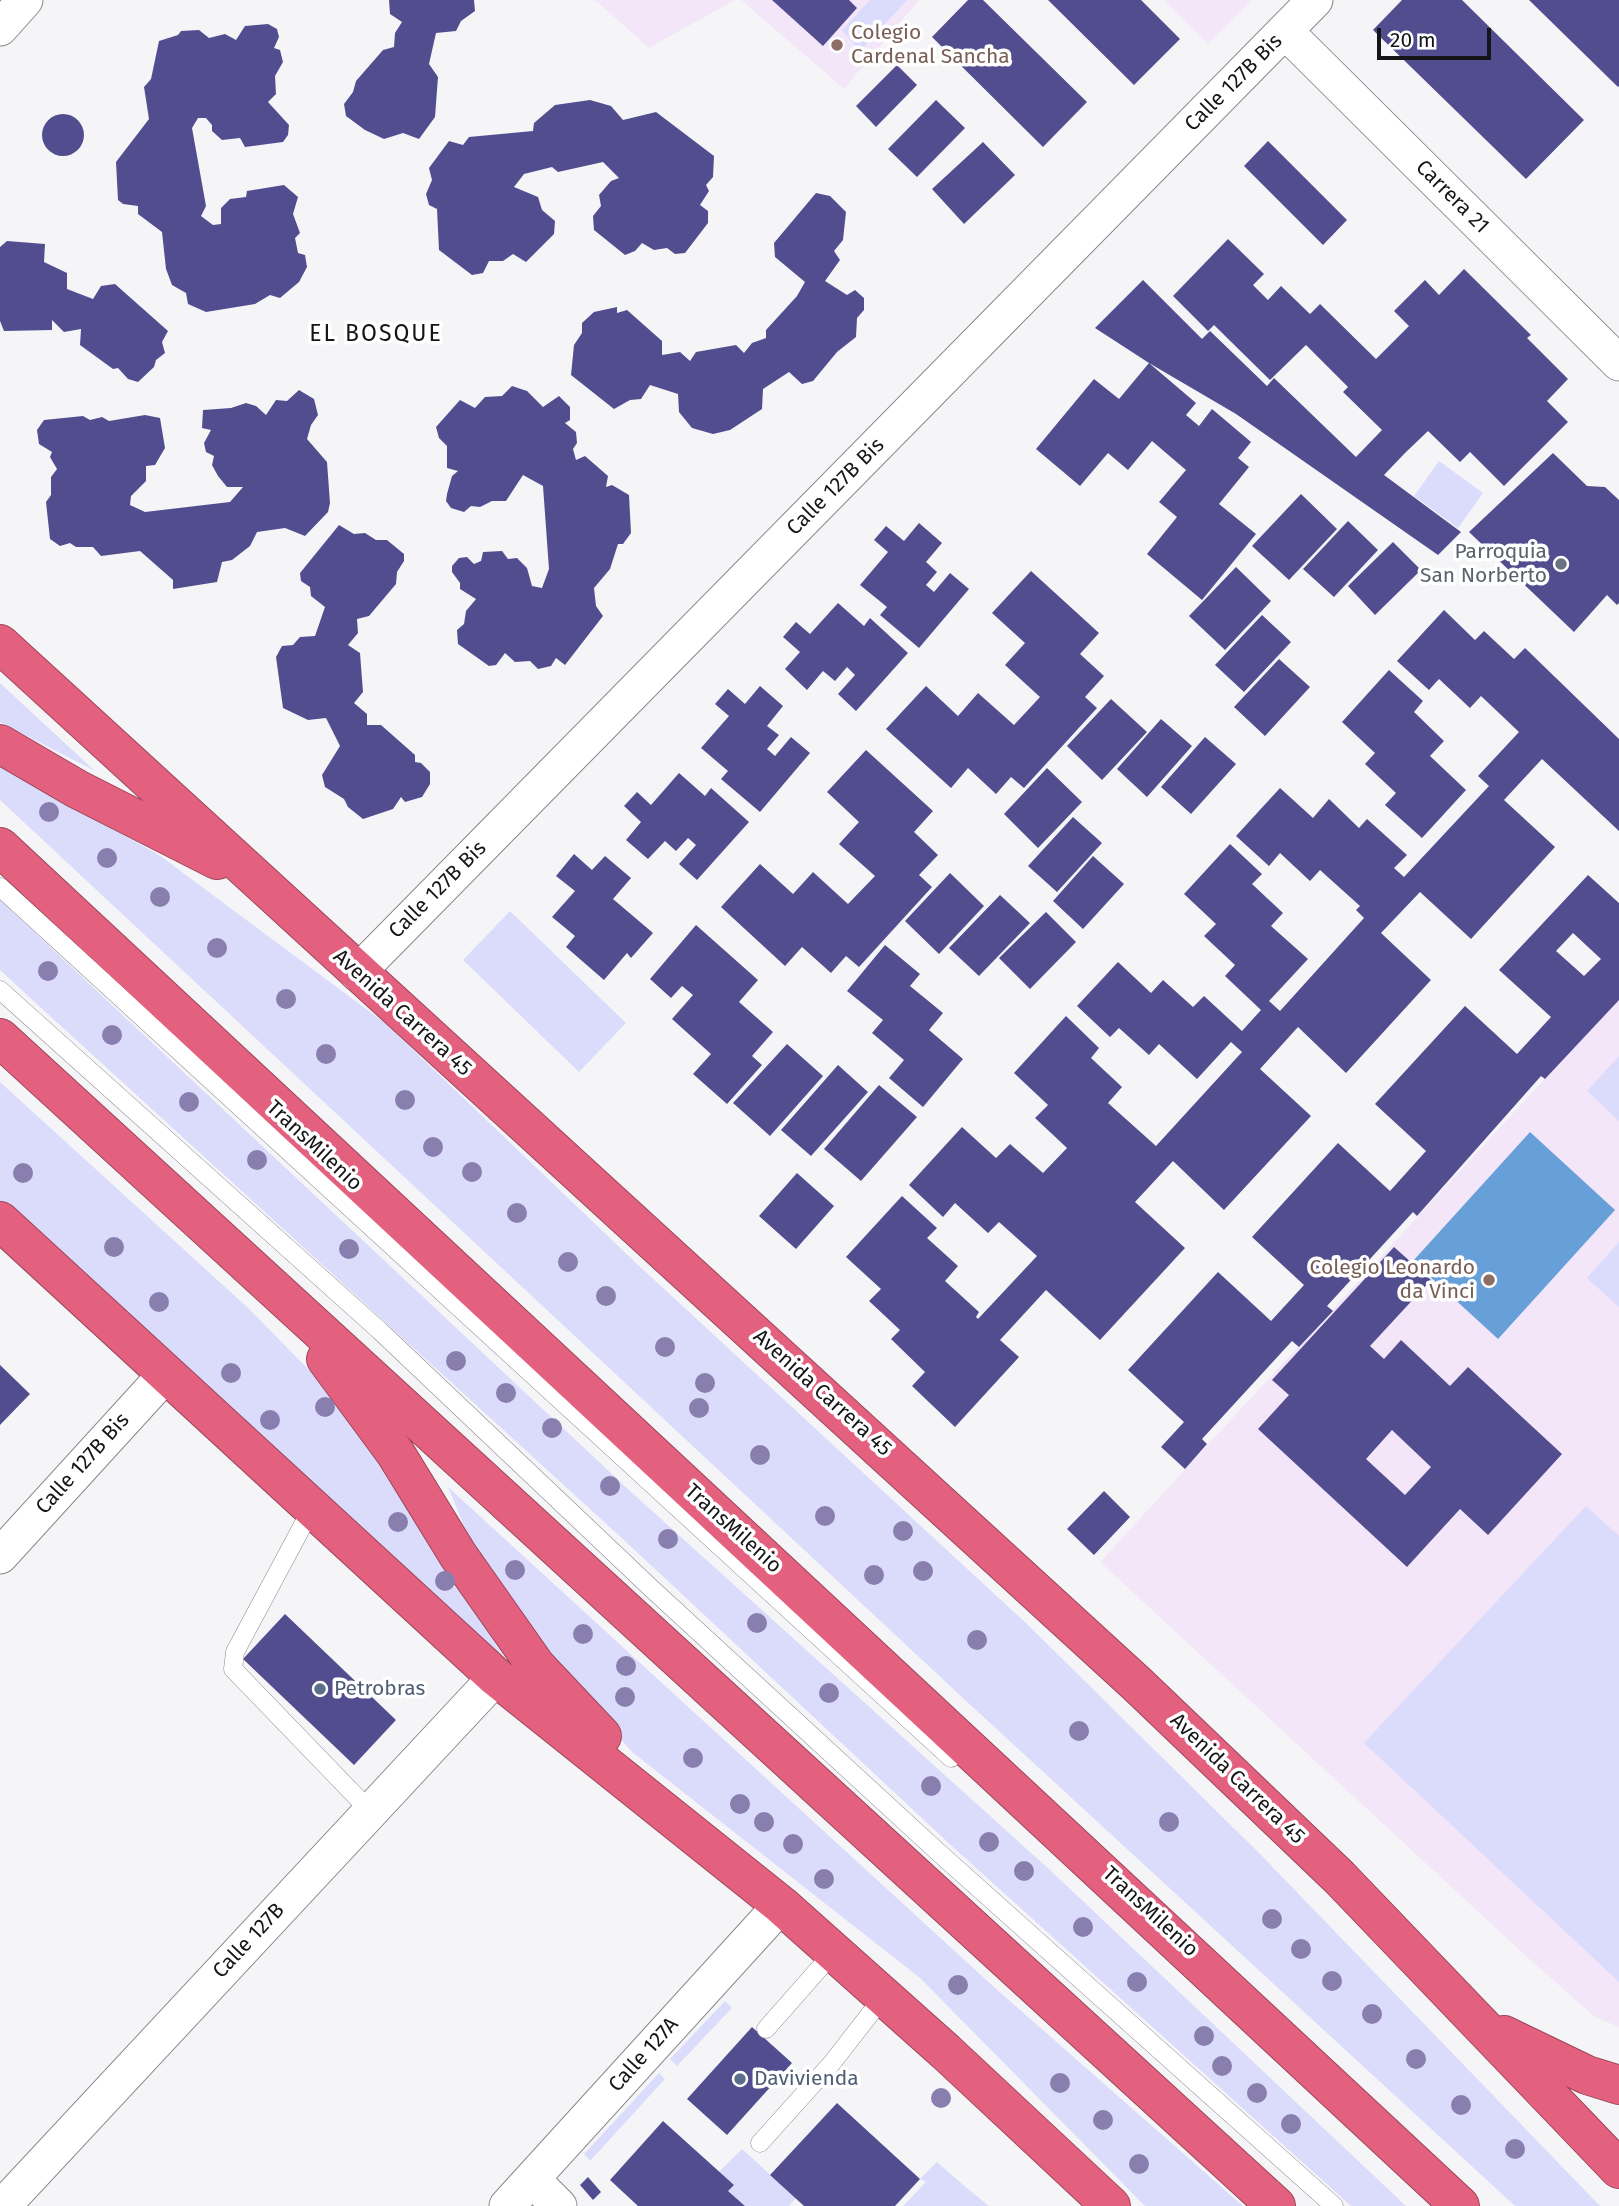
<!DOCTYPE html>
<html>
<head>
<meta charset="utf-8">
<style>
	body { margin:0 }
	#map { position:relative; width:1619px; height:2206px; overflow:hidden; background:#f5f5f8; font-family:"Fira Sans",sans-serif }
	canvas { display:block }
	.scale { position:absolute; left:1377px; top:28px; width:114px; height:32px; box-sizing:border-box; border:4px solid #151517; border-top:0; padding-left:9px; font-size:21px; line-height:24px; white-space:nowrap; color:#151517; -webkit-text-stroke:5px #fff; paint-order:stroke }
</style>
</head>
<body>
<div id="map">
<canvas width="1619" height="2206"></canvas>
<div class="scale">20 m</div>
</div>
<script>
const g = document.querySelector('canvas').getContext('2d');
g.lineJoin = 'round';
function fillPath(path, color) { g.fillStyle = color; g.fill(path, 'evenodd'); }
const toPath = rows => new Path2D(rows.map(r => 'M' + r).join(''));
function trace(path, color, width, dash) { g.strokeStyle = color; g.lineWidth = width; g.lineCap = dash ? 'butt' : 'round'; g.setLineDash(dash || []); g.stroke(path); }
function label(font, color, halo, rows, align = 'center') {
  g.font = font + ' "Fira Sans",sans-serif'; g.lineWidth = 7; g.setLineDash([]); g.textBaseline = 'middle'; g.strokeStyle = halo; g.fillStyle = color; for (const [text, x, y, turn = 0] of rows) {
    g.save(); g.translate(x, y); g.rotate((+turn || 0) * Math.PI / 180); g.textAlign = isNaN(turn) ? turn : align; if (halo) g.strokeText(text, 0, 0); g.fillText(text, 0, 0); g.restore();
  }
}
fillPath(toPath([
	[595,0,735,0,649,48],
	[741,0,919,0,844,89],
	[1164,0,1252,0,1208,44],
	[1619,998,1619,2027,1595,2017,1527,1957,1100,1562]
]), '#f4e6f9');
fillPath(toPath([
	[870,0,907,0,860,51,842,30],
	[1439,461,1483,493,1458,528,1414,496],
	[0,683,95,771,0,722],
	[0,766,159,855,385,1023,636,1263,1027,1624,1261,1855,1600,2206,1515,2206,964,1699,0,800],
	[0,900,630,1491,1050,1870,1406,2206,1351,2206,955,1849,625,1541,39,1006,0,970],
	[510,911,626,1023,579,1072,463,960],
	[1619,1056,1619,1121,1587,1091],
	[0,1082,247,1307,314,1375,384,1466,508,1664,215,1392,0,1201],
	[1619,1242,1619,1307,1587,1278],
	[448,1487,994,1987,1243,2206,1145,2206,920,1978,632,1752,551,1660,479,1562],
	[1586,1506,1619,1536,1619,1982,1364,1743],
	[725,2001,732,2008,677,2066,670,2059],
	[659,2073,665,2079,590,2161,584,2154],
	[742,2149,796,2198,789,2206,745,2206,728,2191,734,2185,719,2172],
	[937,2162,962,2184,989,2206,903,2206,926,2182,920,2179]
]), '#dbdcfc');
fillPath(toPath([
	[1530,1132,1615,1210,1498,1339,1413,1261]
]), '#679fd9');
fillPath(toPath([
	[389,0,474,0,475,11,461,21,456,31,436,33,429,64,438,77,435,117,419,139,403,133,384,139,365,130,346,116,344,104,353,92,356,81,383,50,394,47,395,33,402,22,390,14],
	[772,0,849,0,857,8,823,46],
	[968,0,983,0,1087,102,1043,147,932,37],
	[1048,0,1141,0,1180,39,1134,85],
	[1402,0,1462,0,1584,120,1526,179,1373,30],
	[1529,0,1619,0,1619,86,1618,87],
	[268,24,277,29,279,37,274,48,280,50,283,62,275,76,276,94,268,102,289,125,288,135,283,142,245,147,240,138,222,140,212,131,212,125,206,118,198,118,192,128,206,206,201,216,213,225,221,224,221,208,230,199,246,197,247,191,284,185,298,197,293,214,300,233,295,238,298,253,305,255,307,267,299,282,280,298,270,295,255,304,206,312,188,304,186,293,172,285,166,269,162,232,138,214,138,206,123,204,118,200,116,162,149,119,144,87,151,79,159,41,178,35,181,31,199,30,209,38,225,34,236,40,245,26],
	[897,65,917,85,876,127,856,106],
	[590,100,611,106,623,120,656,112,714,156,713,177,706,185,709,191,700,205,708,211,708,223,685,253,675,254,667,248,654,250,642,243,635,251,625,255,594,230,593,216,601,206,599,195,611,181,619,178,603,162,558,172,552,167,524,174,514,187,538,197,542,210,555,221,554,234,526,262,513,254,503,261,489,261,483,273,472,275,439,250,437,209,429,205,426,194,432,180,429,168,449,141,463,145,469,137,533,131,534,123,555,105],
	[936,100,965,128,917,177,888,149],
	'42 135a21 21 0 1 1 42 0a21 21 0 1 1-42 0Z',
	[1268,141,1347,220,1323,245,1244,166],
	[983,142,1015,175,964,224,932,189],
	[816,193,830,196,846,212,843,240,834,251,840,260,825,281,847,295,855,290,864,298,864,310,857,318,856,337,837,352,813,381,802,384,789,372,763,389,762,409,730,430,713,434,692,428,679,412,678,394,650,385,641,399,630,400,614,409,571,375,574,345,582,333,582,323,594,312,617,307,617,313,627,310,662,341,662,355,680,352,690,361,696,352,736,345,744,353,752,343,766,338,766,330,797,296,805,282,775,257,774,243],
	[1228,239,1264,274,1253,285,1268,300,1281,286,1310,314,1320,304,1376,359,1409,326,1394,311,1425,280,1439,295,1464,269,1531,335,1527,338,1568,379,1547,401,1568,422,1504,486,1470,452,1460,462,1428,431,1405,453,1384,475,1461,532,1438,555,1236,414,1149,363,1196,403,1186,415,1199,426,1212,409,1251,442,1238,458,1249,467,1219,504,1256,534,1202,600,1147,554,1177,517,1159,502,1186,470,1152,441,1128,470,1108,453,1080,486,1036,449,1094,379,1119,399,1149,363,1095,328,1143,280,1202,339,1210,331,1267,386,1274,378,1356,457,1382,430,1343,392,1348,387,1306,345,1270,380,1214,325,1208,331,1173,296],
	[7,241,45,244,44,262,67,273,67,289,93,299,101,286,115,284,168,331,162,342,165,353,156,360,154,367,138,382,128,379,118,368,113,369,80,345,81,329,64,332,52,320,52,330,4,331,0,321,0,247],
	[512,386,527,391,543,407,559,396,570,407,570,420,565,423,576,432,577,443,573,449,576,460,585,456,608,476,606,487,612,485,629,495,631,533,623,544,618,544,610,569,594,588,596,606,603,616,565,665,556,658,551,666,538,669,530,661,515,662,505,653,496,665,489,666,458,644,457,630,464,624,466,611,476,599,460,589,460,583,452,572,452,566,459,558,467,557,474,564,481,561,483,552,502,551,508,559,517,558,527,568,532,586,542,588,549,569,543,486,523,475,506,501,492,501,480,507,471,506,464,512,451,508,446,501,447,494,452,476,458,471,447,468,447,446,439,438,436,427,460,400,475,408,485,397,502,396],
	[299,390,314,399,318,415,311,425,307,439,327,462,330,503,328,512,305,536,285,528,257,532,250,546,232,560,222,562,217,582,173,589,173,580,140,551,101,556,93,547,76,547,70,543,60,546,50,539,46,502,51,495,51,477,57,469,50,457,52,452,39,444,37,430,44,420,83,416,90,420,102,417,109,421,145,415,160,418,165,448,155,465,146,466,146,481,131,496,130,505,145,512,230,502,243,487,227,487,218,476,212,465,214,456,206,452,204,443,211,430,202,428,203,410,231,408,246,403,256,406,266,415,276,400,287,401],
	[1553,453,1587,486,1605,487,1619,500,1619,603,1617,605,1607,595,1574,632,1469,532],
	[1301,494,1337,529,1289,580,1252,546],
	[1348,521,1378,550,1334,597,1303,569],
	[919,523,942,543,926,562,937,572,926,585,934,592,950,573,969,589,919,648,880,615,887,607,860,585,888,552,874,540,886,526,904,541],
	[339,525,354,534,365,533,376,540,387,540,404,554,404,561,397,572,396,584,369,616,357,619,358,633,348,645,360,653,363,692,354,703,367,714,367,725,381,725,415,755,415,762,421,763,430,772,430,784,422,797,405,802,401,797,393,809,363,819,348,807,344,799,325,787,322,775,340,746,326,718,308,720,283,708,276,657,282,646,293,645,300,637,315,636,325,607,311,596,310,587,301,581,300,573],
	[1393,542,1421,570,1375,615,1348,586],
	[1236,567,1271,601,1225,650,1189,616],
	[1031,571,1099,633,1080,654,1104,676,1085,697,1097,708,1024,788,1011,777,996,794,968,768,951,788,886,729,926,686,958,716,978,693,1014,725,1040,697,1005,665,1025,643,992,613],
	[838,603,864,626,870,618,908,653,856,711,838,694,855,675,847,667,835,681,823,671,807,690,785,669,800,652,783,637,796,622,810,634],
	[1444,610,1475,640,1484,631,1514,659,1525,648,1619,739,1619,831,1542,759,1504,800,1555,847,1471,939,1420,892,1381,933,1431,980,1346,1073,1298,1027,1260,1069,1311,1116,1224,1210,1173,1161,1135,1202,1185,1248,1100,1340,1046,1290,1000,1340,1019,1357,955,1427,912,1386,925,1372,891,1339,900,1330,869,1301,881,1289,846,1257,902,1196,937,1228,927,1238,958,1266,945,1281,979,1312,976,1317,978,1319,1037,1256,999,1222,988,1233,955,1203,943,1217,909,1185,962,1127,996,1158,1010,1144,1043,1173,1067,1148,1035,1118,1048,1105,1014,1073,1066,1016,1099,1048,1091,1058,1122,1087,1108,1103,1156,1146,1242,1052,1231,1042,1197,1079,1159,1044,1149,1055,1119,1028,1110,1037,1077,1006,1118,962,1151,993,1163,980,1193,1007,1204,996,1242,1031,1261,1010,1225,976,1235,965,1204,936,1216,924,1184,894,1230,844,1262,874,1252,884,1283,913,1271,926,1308,959,1269,1001,1280,1011,1364,918,1356,910,1360,906,1320,870,1310,881,1280,853,1269,866,1236,836,1280,788,1313,818,1329,799,1359,828,1367,819,1407,855,1394,868,1404,877,1489,786,1478,776,1519,732,1481,696,1470,708,1439,679,1429,690,1397,661],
	[1262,615,1291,642,1244,692,1215,665],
	[1279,659,1310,687,1265,736,1234,707],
	[1389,670,1423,701,1414,712,1444,741,1430,756,1466,790,1422,838,1385,805,1396,793,1365,764,1375,753,1342,722],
	[760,686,783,706,767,726,779,735,767,749,775,756,791,737,810,753,760,812,721,779,728,771,701,748,729,716,715,704,728,689,745,704],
	[1111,699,1147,732,1102,780,1067,746],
	[1161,719,1192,746,1147,797,1117,769],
	[1205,737,1236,764,1191,814,1161,787],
	[866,750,933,811,914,832,938,855,919,875,932,887,859,967,846,956,831,973,802,947,785,966,721,907,760,864,793,894,813,872,848,904,875,876,839,844,859,822,827,792],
	[1047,768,1082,802,1038,848,1004,814],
	[679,773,705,796,711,788,749,822,697,880,679,864,696,845,688,838,676,851,665,841,648,859,626,840,641,822,624,806,637,792,651,805],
	[1073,817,1102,843,1057,892,1028,866],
	[574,854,592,870,605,856,631,878,613,899,653,933,631,958,627,953,604,980,566,947,575,936,552,917,575,891,556,876],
	[1093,856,1124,884,1083,929,1053,901],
	[950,873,984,906,939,954,905,921],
	[1588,875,1619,903,1619,1000,1545,1079,1541,1076,1417,1216,1413,1212,1327,1306,1333,1311,1299,1347,1292,1341,1202,1439,1207,1444,1185,1469,1161,1447,1184,1422,1128,1370,1218,1272,1271,1321,1304,1285,1252,1237,1338,1143,1390,1191,1426,1151,1375,1104,1465,1006,1517,1054,1551,1017,1499,970],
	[1573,933,1601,959,1584,976,1556,951],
	[1000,895,1030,923,979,976,949,948],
	[1046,912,1076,942,1030,989,999,958],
	[696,925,758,980,739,1002,773,1032,752,1056,762,1065,727,1104,693,1074,711,1054,672,1019,693,995,682,986,671,998,650,979],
	[885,945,920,974,910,986,943,1013,929,1030,963,1059,923,1107,889,1078,904,1060,872,1033,883,1020,847,991],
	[787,1044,823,1076,770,1136,733,1103],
	[838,1065,868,1092,811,1156,781,1130],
	[879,1085,917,1117,861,1181,824,1149],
	[797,1173,834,1206,796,1249,759,1216],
	[1394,1247,1431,1280,1370,1346,1384,1359,1401,1340,1450,1386,1468,1367,1562,1454,1488,1535,1460,1509,1407,1567,1258,1429,1289,1395,1272,1380],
	[1392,1430,1431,1467,1405,1495,1366,1459],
	[0,1365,30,1394,0,1425],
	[1104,1491,1130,1517,1094,1555,1067,1529],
	[285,1614,396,1720,354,1765,243,1659],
	[752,2027,792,2063,727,2135,687,2099],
	[837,2103,920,2179,895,2206,804,2206,770,2175],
	[663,2121,734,2185,728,2191,745,2206,638,2206,610,2180],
	[588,2177,601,2192,593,2200,580,2185]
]), '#524d8f');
const lane = toPath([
	[0,887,951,1758],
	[0,990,380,1331,652,1589,937,1851,1334,2206],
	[311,1510,235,1652,233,1669,370,1811],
	[766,2029,833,1953],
	[760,2143,832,2063,884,1996]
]);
const street = toPath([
	[0,28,25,0],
	[1285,31,1619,363],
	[357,973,1315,0],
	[0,1556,166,1374],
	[532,2179,559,2206],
	[3,2206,496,1677],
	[507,2206,781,1905]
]);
const highway = toPath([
	[0,644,1137,1684,1339,1877,1619,2169],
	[0,744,77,789,217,860],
	[0,847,1460,2206],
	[0,1038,1276,2206],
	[0,1221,496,1677,781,1905,946,2052,1111,2206],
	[326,1359,396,1454,458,1555,536,1666,602,1736],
	[1504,2035,1587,2075,1619,2085]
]);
trace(lane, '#89898c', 19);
trace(street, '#89898c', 37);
trace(highway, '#9b465b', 40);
trace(lane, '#fff', 18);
trace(street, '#fff', 35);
trace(highway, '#e3617f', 38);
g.fillStyle = '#897fae';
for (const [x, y] of [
	[49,812],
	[107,858],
	[160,897],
	[217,948],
	[48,971],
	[286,999],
	[112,1035],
	[326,1054],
	[405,1100],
	[189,1102],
	[433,1147],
	[257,1160],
	[472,1172],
	[23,1173],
	[517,1213],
	[114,1247],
	[349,1249],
	[568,1262],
	[606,1296],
	[159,1302],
	[665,1347],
	[456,1361],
	[231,1373],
	[705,1383],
	[506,1393],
	[325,1407],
	[699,1408],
	[270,1420],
	[552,1428],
	[760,1455],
	[610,1486],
	[825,1516],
	[398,1522],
	[903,1531],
	[668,1539],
	[515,1570],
	[923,1571],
	[874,1575],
	[445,1581],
	[757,1623],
	[583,1634],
	[977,1640],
	[626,1666],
	[829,1693],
	[625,1697],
	[1079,1731],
	[693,1758],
	[931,1786],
	[740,1804],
	[764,1822],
	[1169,1822],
	[989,1842],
	[793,1844],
	[1024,1871],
	[824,1879],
	[1272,1919],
	[1083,1927],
	[1301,1949],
	[1332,1981],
	[1137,1982],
	[958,1985],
	[1372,2014],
	[1204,2036],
	[1416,2059],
	[1222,2066],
	[1060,2083],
	[1257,2093],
	[941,2098],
	[1461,2105],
	[1103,2120],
	[1291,2124],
	[1515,2149],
	[1139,2164]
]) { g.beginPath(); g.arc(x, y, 10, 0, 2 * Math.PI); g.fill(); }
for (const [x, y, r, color] of [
	[837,45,7,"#8d6e63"],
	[1561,564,7,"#6b7280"],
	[1489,1280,7,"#8d6e63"],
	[320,1689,7,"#5c6f8a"],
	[740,2079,7,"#5c6f8a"]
]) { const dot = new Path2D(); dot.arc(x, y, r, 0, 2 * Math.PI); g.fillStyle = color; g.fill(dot); trace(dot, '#fff', 2.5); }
label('21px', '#785e54', '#fff', [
	["Colegio",851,33],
	["Cardenal Sancha",851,57],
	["Colegio Leonardo",1475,1268,"right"],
	["da Vinci",1475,1292,"right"]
], 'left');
label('21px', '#151517', '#fff', [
	["Calle 127B Bis",1234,83,-45],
	["Carrera 21",1452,197,45],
	["Calle 127B Bis",836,487,-45],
	["Calle 127B Bis",438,890,-45],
	["Avenida Carrera 45",402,1013,42],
	["TransMilenio",314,1146,43],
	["Avenida Carrera 45",822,1393,42],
	["Calle 127B Bis",83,1464,-48],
	["TransMilenio",733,1529,42],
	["Avenida Carrera 45",1237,1779,44],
	["TransMilenio",1150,1912,43],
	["Calle 127B",249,1941,-47],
	["Calle 127A",644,2055,-48]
]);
label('21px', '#5b616d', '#fff', [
	["Parroquia",1547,552],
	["San Norberto",1547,576]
], 'right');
label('21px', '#4e5e75', '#fff', [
	["Petrobras",334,1689],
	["Davivienda",754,2079]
], 'left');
g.letterSpacing = '2px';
label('23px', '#151517', '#fff', [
	["EL BOSQUE",376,335]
]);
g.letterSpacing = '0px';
</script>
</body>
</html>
